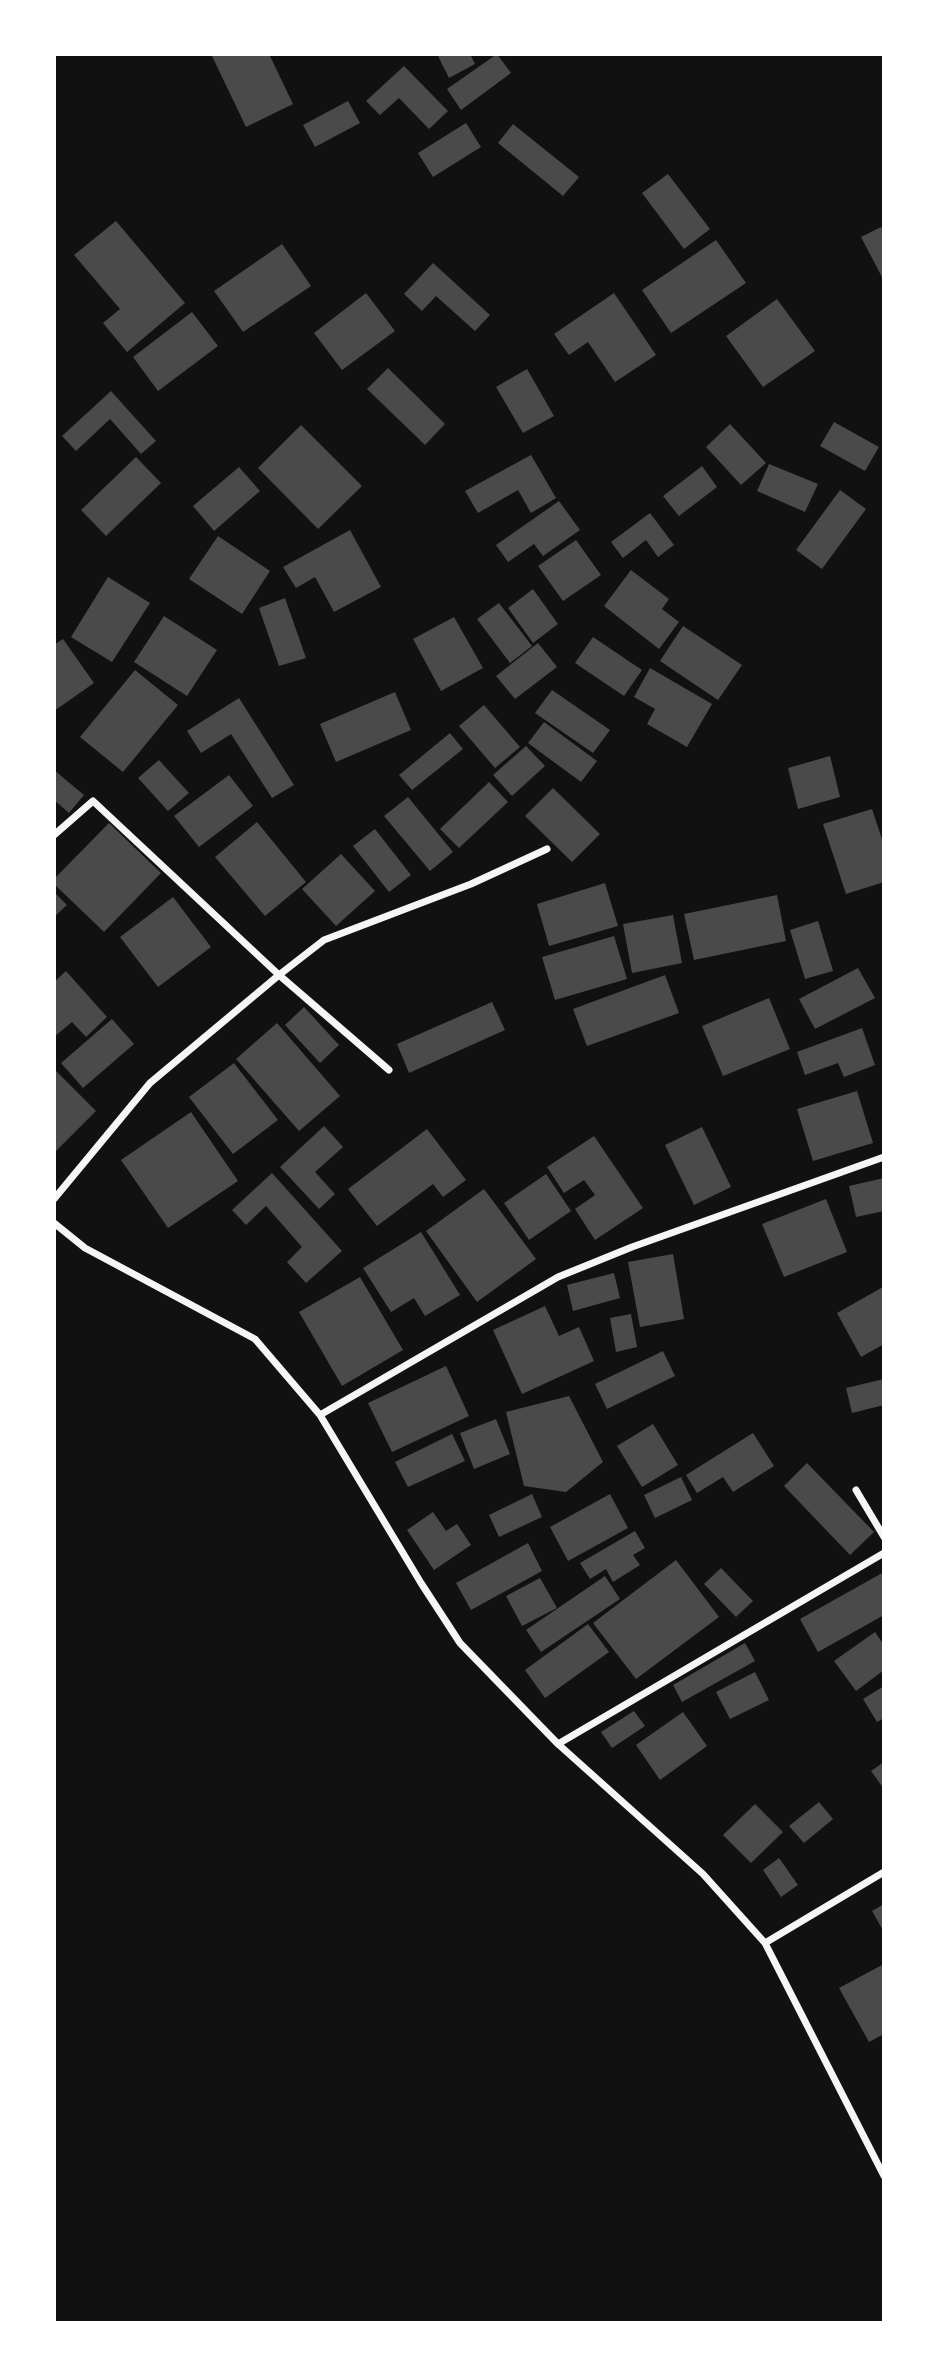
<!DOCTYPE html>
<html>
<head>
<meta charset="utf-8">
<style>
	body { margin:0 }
	#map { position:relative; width:938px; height:2377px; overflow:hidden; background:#111; font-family:Mulish,sans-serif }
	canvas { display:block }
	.frame { position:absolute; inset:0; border:56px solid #fff; pointer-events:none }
</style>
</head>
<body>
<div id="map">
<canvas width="938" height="2377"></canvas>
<div class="frame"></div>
</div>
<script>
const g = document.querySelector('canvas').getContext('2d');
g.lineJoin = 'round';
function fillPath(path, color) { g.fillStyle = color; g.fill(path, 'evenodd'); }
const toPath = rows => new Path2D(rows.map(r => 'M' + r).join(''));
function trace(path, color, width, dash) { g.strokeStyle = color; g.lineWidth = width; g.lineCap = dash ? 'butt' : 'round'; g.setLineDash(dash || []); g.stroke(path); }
fillPath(toPath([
	[211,54,269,54,293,104,246,127],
	[437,54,470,54,475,64,449,78],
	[497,54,511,73,461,110,447,89],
	[404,66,448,111,429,129,399,98,380,115,366,101],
	[348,101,360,123,315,147,303,125],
	[466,123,481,147,433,177,418,153],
	[513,124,579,177,563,196,498,143],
	[668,174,710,229,684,249,642,193],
	[116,221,185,303,127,352,103,323,120,309,74,255],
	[881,227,884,233,884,281,861,237],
	[716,240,746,283,671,333,642,290],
	[282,244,311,286,243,332,214,291],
	[433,263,490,315,475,331,436,296,422,311,404,294],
	[366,293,395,331,342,370,314,333],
	[614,293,656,355,615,382,588,342,569,355,554,334],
	[777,299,815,351,763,387,726,336],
	[192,312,218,346,158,391,133,357],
	[388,368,445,424,425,445,367,389],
	[527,369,554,416,523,433,496,387],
	[111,391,156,441,141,454,110,419,76,451,62,436],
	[834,422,879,447,865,471,820,446],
	[730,424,766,463,741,485,706,447],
	[301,425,362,486,318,529,258,468],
	[531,455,556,498,531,513,518,490,478,513,465,491],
	[136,457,161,483,106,536,81,510],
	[769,464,818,484,805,512,757,491],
	[702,466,717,487,679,516,663,496],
	[239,467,260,491,214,531,193,506],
	[840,490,866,509,822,569,796,550],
	[559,501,580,530,543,556,534,544,508,562,496,545],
	[650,513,674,545,658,557,646,540,623,558,611,542],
	[350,530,381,587,334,612,315,577,296,588,283,567],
	[218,536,270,571,242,614,189,579],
	[576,540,601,575,563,601,538,566],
	[631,570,669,599,662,609,679,622,659,649,604,606],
	[108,577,150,603,112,662,71,637],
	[533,589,558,624,533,643,508,608],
	[285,598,306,658,279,666,259,608],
	[499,603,532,646,510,663,477,619],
	[164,616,217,650,187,696,134,662],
	[454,617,483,668,441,691,413,639],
	[683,626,742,665,718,700,660,661],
	[593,637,642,670,624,696,575,663],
	[63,639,94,683,54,711,54,645],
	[538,643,557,667,515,699,496,676],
	[650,668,712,704,687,747,647,724,655,709,634,697],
	[135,670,178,705,123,772,80,737],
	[552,690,610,730,593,753,535,713],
	[395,692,411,730,336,762,320,724],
	[239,698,294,785,272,798,231,734,201,753,187,731],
	[484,705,520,747,495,768,459,726],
	[544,722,597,761,581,782,528,743],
	[450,733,463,749,412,790,399,775],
	[526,746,545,766,512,796,493,775],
	[830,756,840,797,798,809,788,768],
	[159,760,189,793,168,811,138,778],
	[54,770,84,795,69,813,54,800],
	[229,775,253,806,199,847,174,816],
	[489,782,508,802,459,848,440,829],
	[553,788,600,834,572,862,525,816],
	[408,797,453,852,430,871,384,816],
	[872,809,884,845,884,882,846,894,823,824],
	[257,822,306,882,265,916,215,857],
	[109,823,161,873,104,932,54,884,54,879],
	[375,829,411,875,389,892,353,846],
	[341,854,375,891,336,926,302,889],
	[605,883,618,926,549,946,537,904],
	[54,892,67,905,54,917],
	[777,895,786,941,694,960,684,914],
	[173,897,211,947,158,987,120,937],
	[673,915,682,963,632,973,623,924],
	[818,921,833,971,805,979,790,930],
	[614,936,627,979,555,1000,542,957],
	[858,968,875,998,815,1029,799,999],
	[66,971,107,1017,86,1037,72,1022,54,1037,54,982],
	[665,975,679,1013,587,1046,573,1009],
	[769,998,790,1049,723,1076,702,1026],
	[492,1002,505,1030,409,1073,397,1044],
	[304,1007,339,1045,320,1063,285,1025],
	[112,1019,134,1044,83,1088,61,1063],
	[277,1023,340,1096,299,1131,236,1059],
	[862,1028,875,1065,844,1077,838,1063,805,1075,797,1052],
	[234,1063,278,1120,233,1154,189,1097],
	[54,1069,96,1111,54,1153],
	[857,1091,873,1143,813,1161,797,1109],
	[191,1112,238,1181,168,1228,121,1160],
	[324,1126,343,1147,315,1172,335,1194,319,1209,280,1167],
	[702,1127,731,1187,694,1205,665,1145],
	[427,1129,466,1180,443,1197,433,1184,377,1226,348,1189],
	[594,1136,643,1208,595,1240,575,1209,595,1195,584,1180,564,1193,547,1167],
	[272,1173,342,1251,306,1283,287,1262,302,1247,266,1206,246,1225,232,1210],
	[546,1174,571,1211,529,1240,504,1203],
	[884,1178,884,1211,856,1217,849,1186],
	[484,1189,536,1259,477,1302,426,1231],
	[826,1199,847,1252,784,1277,762,1224],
	[421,1232,460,1295,425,1316,414,1298,391,1312,363,1268],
	[673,1254,684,1319,640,1327,628,1262],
	[614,1273,620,1298,573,1311,567,1285],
	[360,1277,403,1350,342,1386,299,1312],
	[883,1287,884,1344,861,1357,837,1313],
	[545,1306,559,1336,579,1327,594,1361,522,1394,493,1330],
	[631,1314,637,1347,616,1352,610,1318],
	[663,1351,675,1376,607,1409,595,1384],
	[446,1366,469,1416,392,1452,368,1403],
	[884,1379,884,1405,852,1413,846,1388],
	[569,1396,603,1462,566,1492,524,1486,506,1412],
	[496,1419,510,1454,474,1469,460,1433],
	[653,1424,678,1465,642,1487,617,1446],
	[753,1433,774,1466,733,1492,723,1477,697,1493,686,1475],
	[452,1434,465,1461,408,1487,395,1462],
	[807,1463,874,1532,850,1555,784,1486],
	[681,1477,692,1500,655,1518,644,1495],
	[532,1494,542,1517,499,1537,489,1515],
	[610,1494,628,1528,568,1561,550,1527],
	[433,1512,446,1531,457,1524,471,1545,434,1570,407,1530],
	[635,1531,645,1548,633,1555,640,1565,613,1582,606,1569,590,1579,580,1563],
	[528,1543,542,1571,471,1610,456,1583],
	[676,1560,719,1617,636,1679,593,1623],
	[721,1568,753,1601,736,1617,704,1584],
	[884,1572,884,1615,818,1652,800,1619],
	[605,1576,620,1599,541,1652,526,1630],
	[540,1578,557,1608,522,1626,506,1596],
	[588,1624,609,1652,545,1698,525,1670],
	[875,1632,884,1645,884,1670,856,1691,834,1661],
	[745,1643,755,1661,682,1702,673,1685],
	[755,1672,769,1700,730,1719,716,1692],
	[884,1686,884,1718,877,1722,863,1699],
	[634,1711,645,1726,612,1748,601,1732],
	[683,1712,707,1746,660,1780,636,1745],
	[884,1762,884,1789,871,1771],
	[819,1802,833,1819,804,1843,789,1826],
	[755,1804,783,1832,751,1863,723,1835],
	[779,1858,798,1885,781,1897,763,1870],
	[884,1904,884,1932,872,1911],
	[884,1964,884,2034,869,2042,839,1988]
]), '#4a4a4a');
trace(toPath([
	[54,835,93,801,279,975,389,1070],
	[54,1199,150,1083,279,975,324,940,471,884,547,849],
	[54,1223,85,1248,255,1339,320,1415,421,1583,460,1643,558,1744,703,1874,765,1943,884,2176],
	[320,1415,558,1277,632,1247,884,1157],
	[856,1490,884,1537],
	[558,1744,884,1553],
	[765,1943,884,1872]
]), '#f5f5f5', 7);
</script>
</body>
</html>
